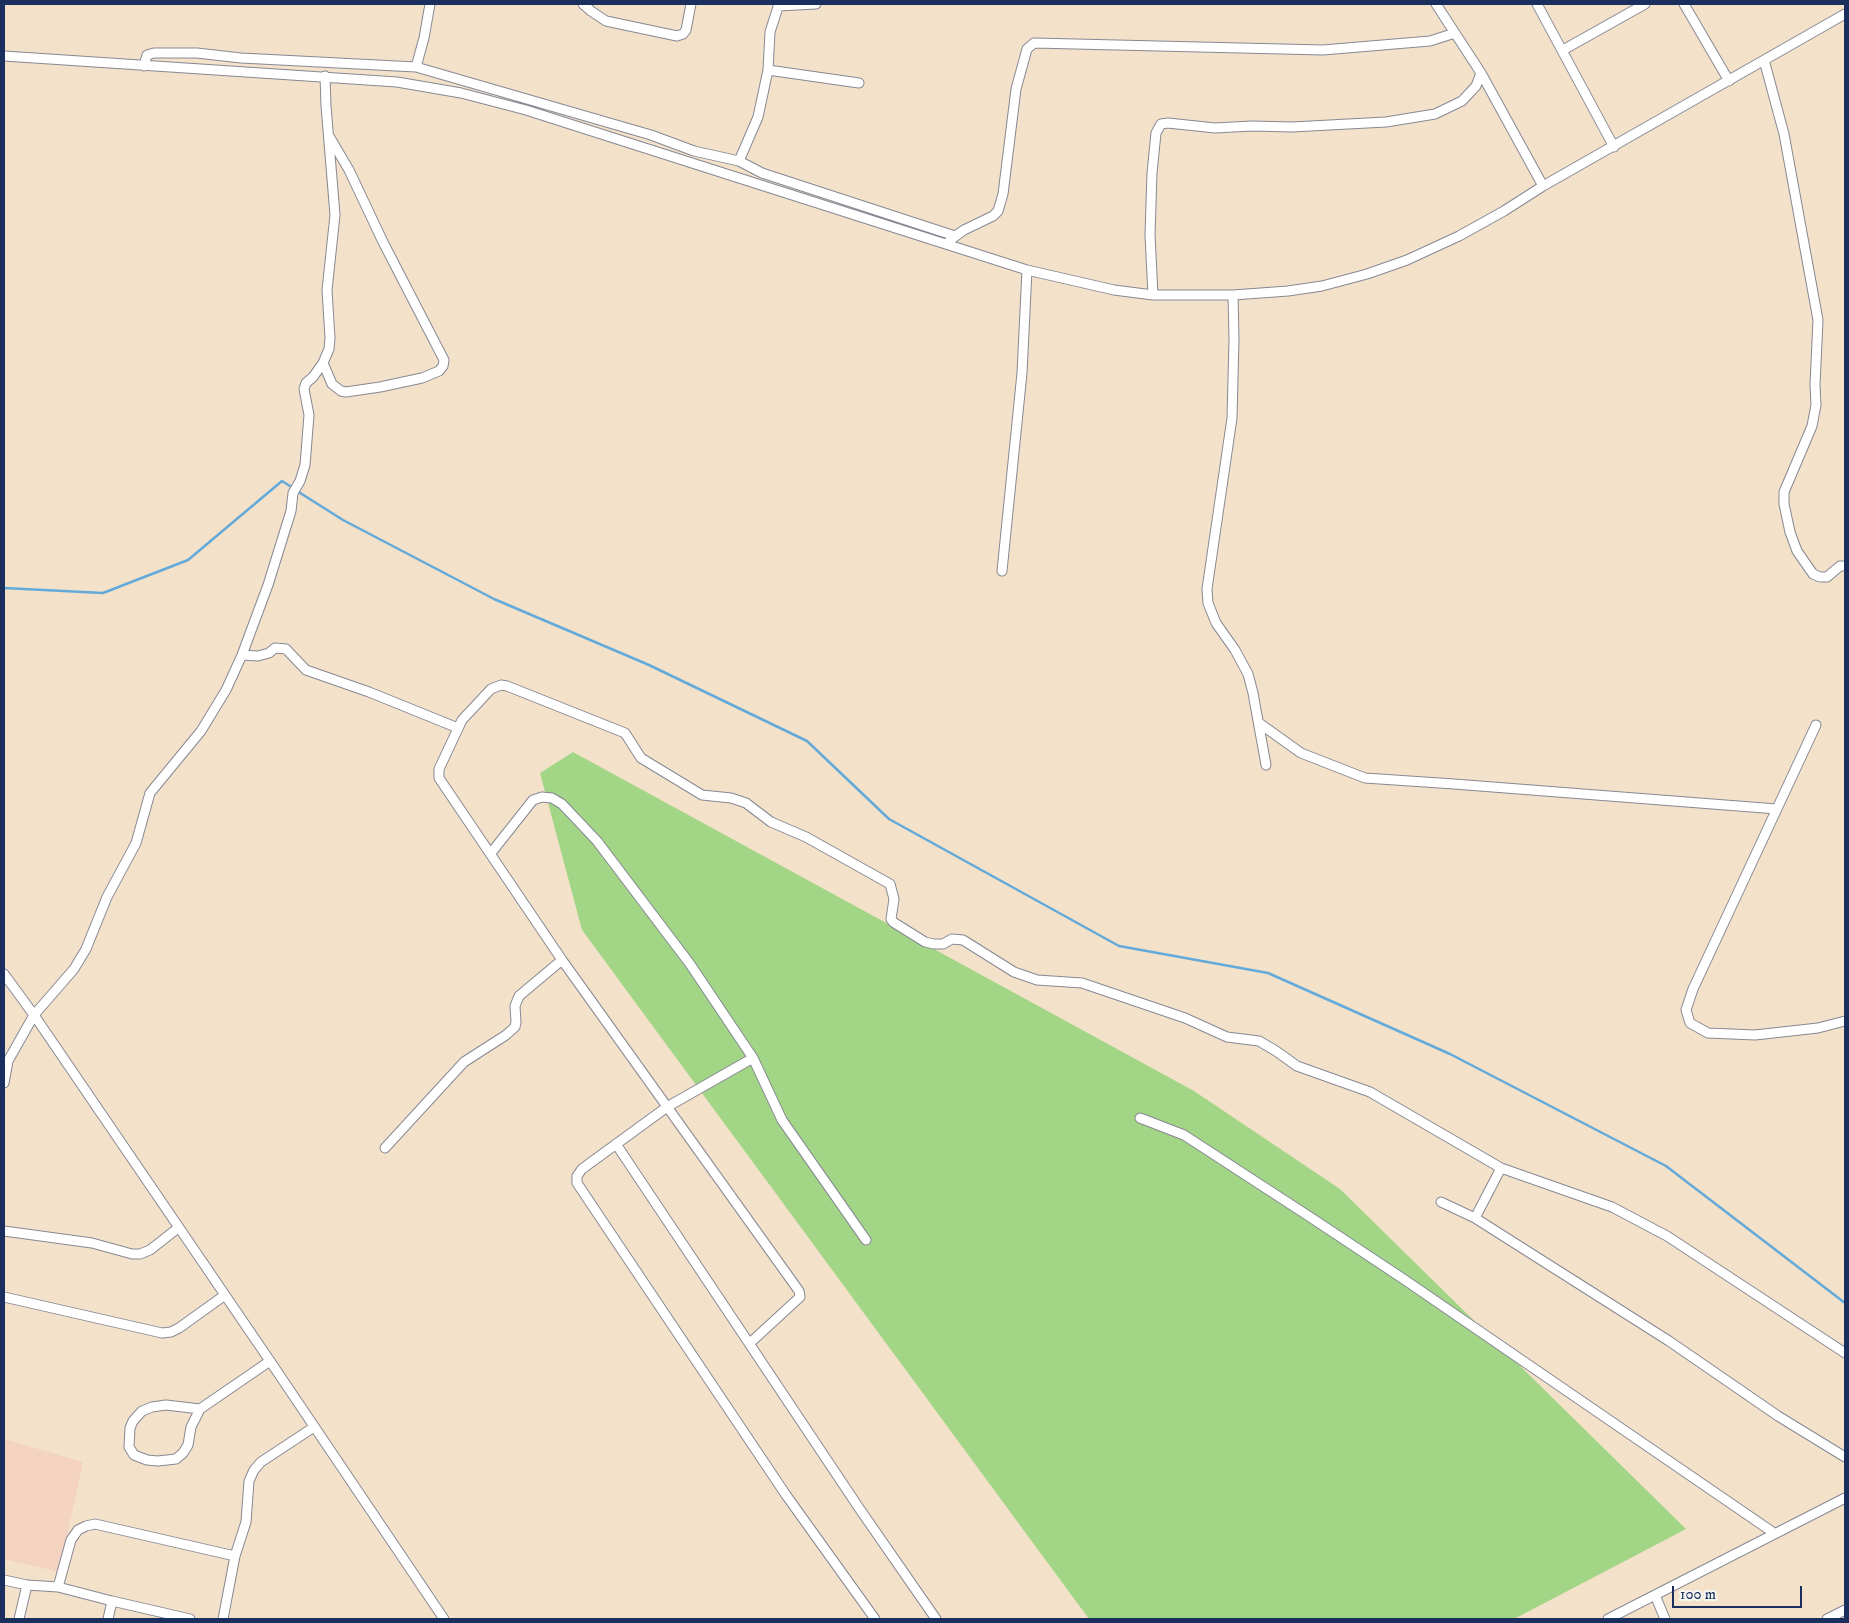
<!DOCTYPE html>
<html>
<head>
<meta charset="utf-8">
<style>
	body { margin:0 }
	#map { position:relative; width:1849px; height:1623px; overflow:hidden; background:#f3e2c9; font-family:"IM FELL DW Pica",serif }
	canvas { display:block }
	.frame { position:absolute; inset:0; border:5px solid #1b2f5e; pointer-events:none }
	.scale { position:absolute; left:1672px; top:1586px; width:130px; height:22px; box-sizing:border-box; border:2px solid #1b2f5e; border-top:0; padding-left:6px; font-size:15px; line-height:18px; white-space:nowrap; color:#1b2f5e; -webkit-text-stroke:4px #f6f6f2; paint-order:stroke }
</style>
</head>
<body>
<div id="map">
<canvas width="1849" height="1623"></canvas>
<div class="frame"></div>
<div class="scale">100 m</div>
</div>
<script>
const g = document.querySelector('canvas').getContext('2d');
g.lineJoin = 'round';
function fillPath(path, color) { g.fillStyle = color; g.fill(path, 'evenodd'); }
const toPath = rows => new Path2D(rows.map(r => 'M' + r).join(''));
function trace(path, color, width, dash) { g.strokeStyle = color; g.lineWidth = width; g.lineCap = dash ? 'butt' : 'round'; g.setLineDash(dash || []); g.stroke(path); }
fillPath(toPath([
	[4,1439,83,1462,59,1572,4,1559]
]), '#f4d3c1');
fillPath(toPath([
	[573,752,1194,1091,1340,1189,1686,1529,1514,1619,1089,1619,582,930,540,773]
]), '#a2d585');
trace(toPath([
	[297,491,343,520,494,599,649,665,807,741,889,819,1119,946,1268,973,1450,1054,1666,1166,1845,1303],
	[4,588,103,593,188,560,282,481,293,488]
]), '#63a9d9', 2.5);
const street = toPath([
	[583,4,591,11,606,21,677,36,683,34,686,30,691,4],
	[1436,4,1481,73,1543,186],
	[1537,4,1614,147],
	[1684,4,1729,81],
	[778,6,816,4],
	[1563,50,1645,4],
	[4,56,397,82,461,93,526,110,1027,270,1114,290,1153,295,1233,295,1288,291,1322,286,1367,274,1407,260,1459,236,1504,211,1543,186,1845,14],
	[1764,60,1784,134,1818,320,1815,385,1816,405,1812,426,1784,492,1784,504,1790,532,1797,551,1813,574,1820,577,1827,577,1840,566,1845,566],
	[144,66,147,55,154,53,197,53,241,58,416,67,651,135,694,151,739,161,762,173,955,236],
	[416,67,424,38,430,4],
	[768,70,859,83],
	[739,161,758,117,768,70,770,32,779,4],
	[950,240,964,230,993,216,998,211,1003,194,1016,89,1027,49,1034,43,1323,50,1430,41,1455,33],
	[1153,295,1150,235,1152,173,1156,133,1161,124,1168,123,1215,128,1252,126,1292,127,1386,122,1435,114,1462,101,1476,86,1481,73],
	[1233,295,1234,339,1232,418,1207,589,1208,603,1216,623,1235,650,1248,674,1253,693,1266,765],
	[323,363,332,384,341,391,346,392,380,387,422,378,439,371,443,366,444,360,383,242,349,170,329,136],
	[1002,571,1022,373,1027,270],
	[242,655,258,656,269,653,275,648,286,649,306,670,369,692,458,728],
	[1259,723,1301,753,1365,778,1454,784,1777,809],
	[1816,725,1693,989,1686,1010,1690,1023,1708,1033,1755,1035,1818,1028,1845,1021],
	[491,853,533,800,542,797,552,798,562,804,597,841,690,964,753,1058,782,1120,866,1240],
	[4,974,34,1015,270,1361,444,1619],
	[753,1058,667,1107,582,1169,577,1176,577,1183,786,1495,875,1619],
	[4,1083,8,1061,34,1015,74,969,86,949,107,897,136,843,150,793,201,731,226,690,242,655,268,585,291,511,293,493,300,481,305,465,309,415,304,389,306,383,313,377,323,363,329,349,330,338,327,290,335,215,326,106,325,76],
	[1140,1118,1184,1135,1307,1215,1402,1278,1774,1533],
	[616,1144,859,1508,936,1619],
	[385,1148,464,1062,506,1035,515,1027,516,1022,515,1006,519,996,562,960],
	[1441,1202,1475,1218,1669,1341,1778,1416,1845,1457],
	[1475,1218,1501,1168],
	[4,1231,92,1243,132,1254,140,1254,150,1250,178,1228],
	[4,1297,162,1333,171,1332,179,1328,225,1295],
	[750,1343,800,1297,799,1291,562,960,439,778,439,769,462,720,491,689,501,685,507,686,625,733,641,758,702,795,731,798,746,803,771,822,806,837,890,884,894,899,891,919,893,922,925,942,934,944,943,944,952,939,963,940,1014,972,1037,980,1082,983,1185,1018,1227,1037,1259,1041,1276,1051,1297,1066,1370,1092,1501,1168,1612,1207,1667,1236,1845,1353],
	[200,1409,166,1405,152,1407,142,1411,133,1421,130,1428,129,1447,134,1455,147,1460,158,1461,176,1459,183,1453,188,1445,191,1427,200,1409,270,1361],
	[4,1580,27,1585,58,1587,112,1601,190,1619],
	[58,1587,71,1540,78,1530,86,1526,95,1524,235,1556],
	[1655,1595,1665,1619],
	[19,1619,27,1585],
	[108,1619,112,1601],
	[223,1619,235,1556,246,1522,249,1481,254,1470,261,1462,314,1427],
	[1608,1619,1845,1498],
	[1827,1619,1845,1610]
]);
trace(street, '#878894', 11);
trace(street, '#fff', 9);
</script>
</body>
</html>
